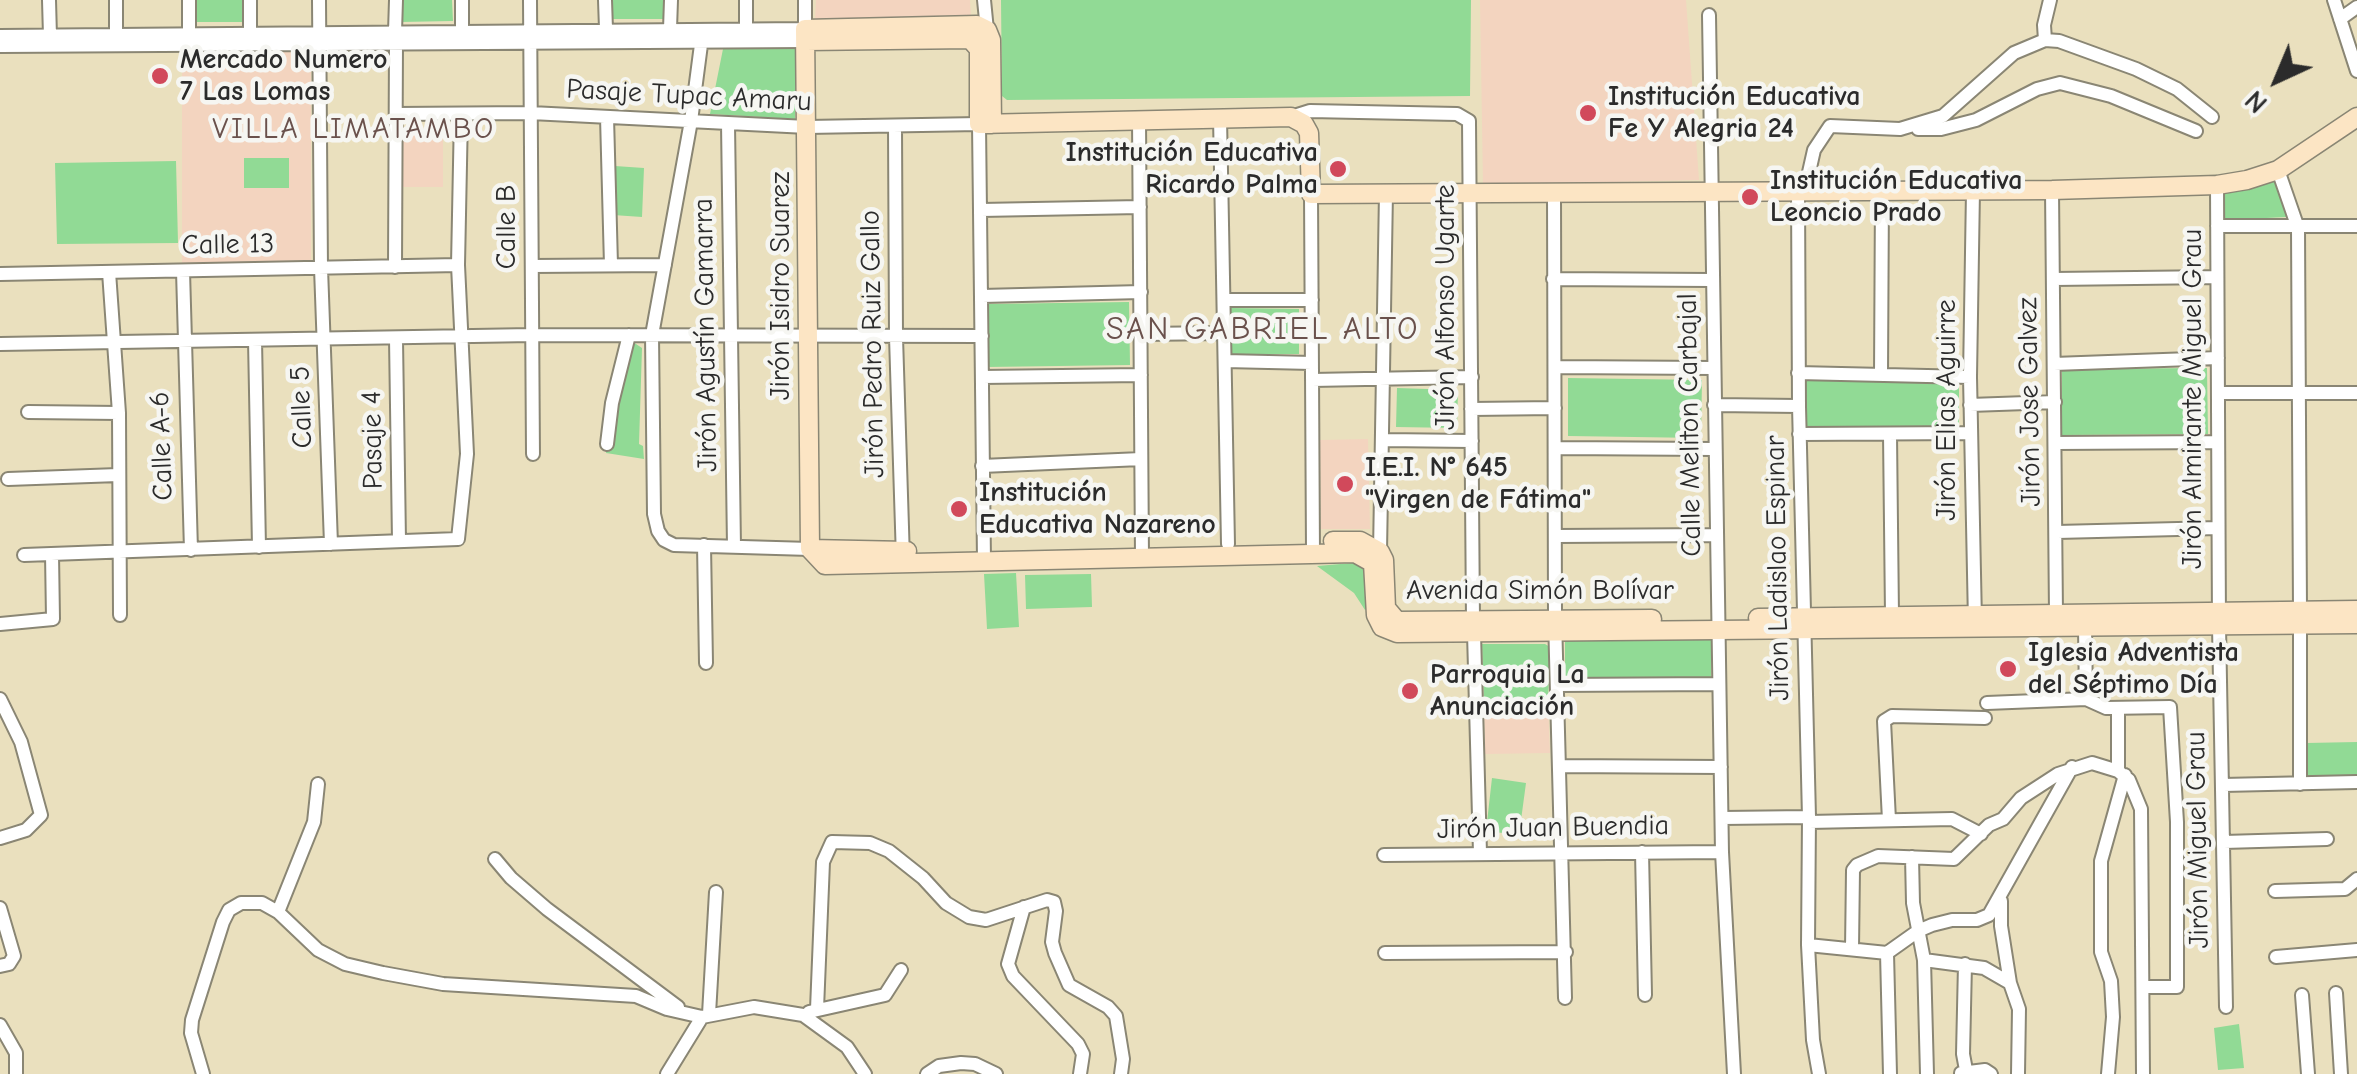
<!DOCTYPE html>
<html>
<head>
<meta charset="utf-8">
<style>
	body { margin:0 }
	#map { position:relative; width:2357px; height:1074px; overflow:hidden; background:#eae0be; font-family:"Comic Neue",sans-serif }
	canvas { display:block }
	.north { position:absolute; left:2227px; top:30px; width:100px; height:100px; -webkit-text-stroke:8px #f6f6f2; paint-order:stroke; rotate:224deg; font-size:28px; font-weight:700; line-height:40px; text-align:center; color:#2b2b2b }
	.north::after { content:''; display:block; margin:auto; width:35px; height:45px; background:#2b2b2b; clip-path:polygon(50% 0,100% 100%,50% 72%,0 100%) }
</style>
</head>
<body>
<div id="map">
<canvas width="2357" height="1074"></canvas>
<div class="north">N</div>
</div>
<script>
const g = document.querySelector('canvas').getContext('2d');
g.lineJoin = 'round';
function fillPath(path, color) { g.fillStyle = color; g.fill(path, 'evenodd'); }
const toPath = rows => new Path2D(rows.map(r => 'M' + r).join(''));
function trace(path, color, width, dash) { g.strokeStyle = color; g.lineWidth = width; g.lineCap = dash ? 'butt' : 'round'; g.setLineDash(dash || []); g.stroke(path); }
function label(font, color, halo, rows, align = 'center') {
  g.font = font + ' "Comic Neue",sans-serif'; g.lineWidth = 9; g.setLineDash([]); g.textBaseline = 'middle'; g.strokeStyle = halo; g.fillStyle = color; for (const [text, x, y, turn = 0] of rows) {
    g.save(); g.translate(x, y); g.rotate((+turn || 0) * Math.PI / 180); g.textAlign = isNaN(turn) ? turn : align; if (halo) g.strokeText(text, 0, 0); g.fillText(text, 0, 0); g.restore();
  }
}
fillPath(toPath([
	[816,0,970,0,971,17,815,21],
	[1480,0,1686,0,1699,180,1483,185],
	[281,51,307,52,311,56,311,262,182,263,182,56,258,55,263,59,277,58],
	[402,133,443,133,443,187,403,187],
	[1368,439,1370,529,1321,529,1320,440],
	[1548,703,1550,753,1485,754,1484,704]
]), '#f3d4bf');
fillPath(toPath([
	[194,0,244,0,244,22,194,22],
	[399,0,452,0,453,21,400,22],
	[611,0,664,0,664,19,611,19],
	[1001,0,1471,0,1470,96,1007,100,1002,96],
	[796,48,795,119,710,114,723,49],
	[244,158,289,158,289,188,244,188],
	[176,161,178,243,57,244,55,163],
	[615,166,644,168,642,217,613,215],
	[2275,178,2289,213,2287,217,2226,220,2222,213,2222,195],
	[1129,302,1130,365,987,367,986,304],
	[1230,308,1299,309,1299,354,1230,354],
	[633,342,642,348,639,444,643,446,644,459,606,453,626,348],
	[2207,368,2208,434,2062,435,2062,369],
	[1568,378,1702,380,1701,438,1568,436],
	[1804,379,1959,380,1959,429,1804,429],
	[1397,388,1458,390,1457,428,1396,427],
	[1364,562,1367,608,1365,610,1354,593,1317,566],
	[1016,573,1019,627,987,629,984,574],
	[1091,574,1092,607,1026,609,1025,575],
	[1711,637,1711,678,1565,679,1565,641],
	[1482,644,1545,644,1550,647,1548,703,1484,704],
	[2357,742,2357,776,2307,777,2306,743],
	[1492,778,1526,783,1519,835,1486,831],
	[2239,1024,2244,1068,2218,1070,2214,1028]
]), '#91da95');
const street = toPath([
	[49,0,50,36],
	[116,0,116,34],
	[189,0,189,32],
	[250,0,250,31],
	[319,0,321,268,331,544],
	[462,0,462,31],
	[530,0,533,454],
	[605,0,606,29],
	[746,0,746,29],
	[984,0,987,30],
	[2334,0,2357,71],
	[1709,15,1722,852,1734,1074],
	[2340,19,2357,7],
	[670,29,671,0],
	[395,32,396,0],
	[0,36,805,29,805,0],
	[702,37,691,121,652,335,654,514,658,531,664,540,674,545,810,549],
	[2045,40,2044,25,2050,0],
	[0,46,806,41],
	[396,114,531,113,807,127,979,124,984,560],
	[607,117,611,265],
	[1220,117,1228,544],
	[1291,117,1310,111,1457,114,1469,121,1473,620],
	[1139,118,1142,557],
	[728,124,734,546],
	[895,126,896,337,903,559],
	[1918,129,1941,129,1976,120,2037,89,2060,83,2111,96,2196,131],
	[2278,170,2298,228,2300,611],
	[2217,185,2219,626,2226,1007],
	[1798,190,1799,406,1809,817,1808,945,1813,1040,1819,1074],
	[1805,190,1814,150,1830,126,1900,129,1943,116,2014,53,2045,40,2059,41,2136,69,2177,89,2212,117],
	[1973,190,1970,377,1975,622],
	[2052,190,2056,613],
	[1554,191,1555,618,1565,998],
	[1311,194,1313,553],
	[981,210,1140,207],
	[2217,226,2357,226],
	[532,266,665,265],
	[395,267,396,44],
	[183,271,191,550],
	[109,272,119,413,120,615],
	[0,274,458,265],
	[1553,279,1712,280],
	[2054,279,2217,277],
	[982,296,1141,292],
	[1224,300,1312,300],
	[1141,334,1225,333],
	[396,339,399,541],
	[255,340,259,547],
	[0,344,532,335,982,336],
	[1225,361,1312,363],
	[2054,364,2218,358],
	[1555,367,1714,368],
	[1798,373,1970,377],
	[1881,375,1882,190],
	[982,377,1141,375],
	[1312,380,1472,377],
	[2218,393,2357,393],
	[1714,405,1799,406],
	[1970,405,2055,402],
	[1471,409,1555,408],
	[28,412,119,413],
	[1799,434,1971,433],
	[1890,434,1892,616],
	[1383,440,1472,441],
	[2056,443,2218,442],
	[607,444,612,403,629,335],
	[1556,448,1715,449],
	[982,466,1141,459],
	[8,479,118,475],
	[2057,532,2218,528],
	[1556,536,1717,535],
	[704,545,706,663],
	[24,555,458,539,467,454,458,265,461,114],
	[1377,557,1380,552,1386,192],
	[0,624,53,619,52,554],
	[2085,628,2086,699],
	[1474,633,1480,853],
	[1557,685,1719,684],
	[0,699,21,742,41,815,26,830,0,838],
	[1987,703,2086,699,2106,708,2170,707,2177,822,2177,987,2144,987],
	[1559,766,1721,767],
	[2118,771,2118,708],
	[2300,784,2300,625],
	[2223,785,2357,782],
	[1722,818,1809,817],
	[1889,820,1884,721,1892,716,1985,718],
	[1809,822,1952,819,1981,834],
	[2224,842,2327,839],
	[1642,852,1645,995],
	[1384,855,1722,852],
	[1912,857,1913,903,1924,960,1927,1074],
	[495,859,511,878,547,909,678,1007],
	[2275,891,2345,889,2357,879],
	[2001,901,2001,926,2010,983,2019,1009,2018,1074],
	[1024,907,1008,964,1013,976,1078,1044,1083,1054,1080,1074],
	[0,908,14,956,9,964,0,966],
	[278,912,314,822,318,784],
	[1808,945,1887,953,1918,931,1932,925,1952,920,1977,920,1989,915,2072,767],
	[1852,949,1853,870,1857,865,1878,856,1954,859,1989,825,2003,819,2021,798,2058,774,2092,763,2118,771,2129,780,2141,809,2143,1074],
	[1385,953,1566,952],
	[1887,953,1890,1074],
	[2276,957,2357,950],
	[1924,960,1984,968,2010,983],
	[1965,964,1963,1054,1966,1070],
	[2336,993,2341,1074],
	[2302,995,2308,1074],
	[817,1009,823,862,832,842,870,843,889,851,923,878,946,903,969,917,986,920,1047,900,1054,902,1056,911,1052,942,1055,953,1069,985,1108,1007,1116,1016,1123,1059,1121,1074],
	[809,1012,885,995,901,970],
	[709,1014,716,892],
	[0,1025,16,1053,16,1074],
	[1961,1073,1985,1070,1991,1074],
	[203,1074,191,1033,192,1020,223,922,229,910,241,903,262,903,278,912,318,950,345,964,383,973,443,984,636,996,667,1009,702,1017,754,1007,803,1015,847,1047,865,1074],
	[667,1074,702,1017],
	[927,1074,939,1066,961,1063,975,1064,996,1074],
	[2108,1074,2113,1017,2111,981,2101,952,2101,861,2125,775]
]);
const secondary = toPath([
	[806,41,970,39,979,49,979,124,1291,117,1304,124,1309,133,1311,194,2052,190,2217,185,2247,180,2278,170,2357,117],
	[992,124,991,40,987,30,977,25,805,29,810,549,825,565,1355,553,1373,563,1376,615,1382,627,1397,633,2357,624],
	[1333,541,1360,541,1380,552,1384,560,1386,608,1397,621,1652,619],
	[810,549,907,551],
	[1758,618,2357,610]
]);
trace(street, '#8a8674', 16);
trace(secondary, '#8a8674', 21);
trace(street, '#fff', 12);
trace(secondary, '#fce5c4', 18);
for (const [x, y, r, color] of [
	[160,76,10,"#d1495b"],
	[1588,113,10,"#d1495b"],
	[1338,169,10,"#d1495b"],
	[1750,197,10,"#d1495b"],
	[1345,484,10,"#d1495b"],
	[959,509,10,"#d1495b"],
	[2008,669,10,"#d1495b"],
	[1410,691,10,"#d1495b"]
]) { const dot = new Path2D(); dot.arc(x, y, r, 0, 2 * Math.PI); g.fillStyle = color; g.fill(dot); trace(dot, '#f6f6f2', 4); }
label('bold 28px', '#2b2b2b', '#f6f6f2', [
	["Mercado Numero",180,60],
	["7 Las Lomas",180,92],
	["Institución Educativa",1608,97],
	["Fe Y Alegria 24",1608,129],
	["Institución Educativa",1318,153,"right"],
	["Ricardo Palma",1318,185,"right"],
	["Institución Educativa",1770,181],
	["Leoncio Prado",1770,213],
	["I.E.I. N° 645",1365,468],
	["\"Virgen de Fátima\"",1365,500],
	["Institución",979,493],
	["Educativa Nazareno",979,525],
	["Iglesia Adventista",2028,653],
	["del Séptimo Día",2028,685],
	["Parroquia La",1430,675],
	["Anunciación",1430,707]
], 'left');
label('28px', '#2b2b2b', '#f6f6f2', [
	["Pasaje Tupac Amaru",689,96,3],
	["Calle B",507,227,-90],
	["Calle 13",228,245,-1],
	["Jirón Isidro Suarez",781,286,-90],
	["Jirón Alfonso Ugarte",1446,307,-90],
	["Jirón Agustín Gamarra",706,335,-91],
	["Jirón Pedro Ruiz Gallo",873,344,-91],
	["Jirón Almirante Miguel Grau",2193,399,-90],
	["Jirón Jose Galvez",2030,402,-91],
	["Calle 5",302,407,-92],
	["Jirón Elias Aguirre",1947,410,-90],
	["Calle Meliton Carbajal",1690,425,-91],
	["Pasaje 4",373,440,-91],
	["Calle A-6",162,446,-92],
	["Jirón Ladislao Espinar",1778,568,-91],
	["Avenida Simón Bolívar",1540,591],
	["Jirón Juan Buendia",1553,828,-1],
	["Jirón Miguel Grau",2198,840,-91]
]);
g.letterSpacing = '2.5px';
label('30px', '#6a514c', '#f6f6f2', [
	["VILLA LIMATAMBO",354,130]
]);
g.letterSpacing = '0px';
g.letterSpacing = '2.5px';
label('32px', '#6a514c', '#f6f6f2', [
	["SAN GABRIEL ALTO",1263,330]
]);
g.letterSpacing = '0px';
</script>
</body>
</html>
